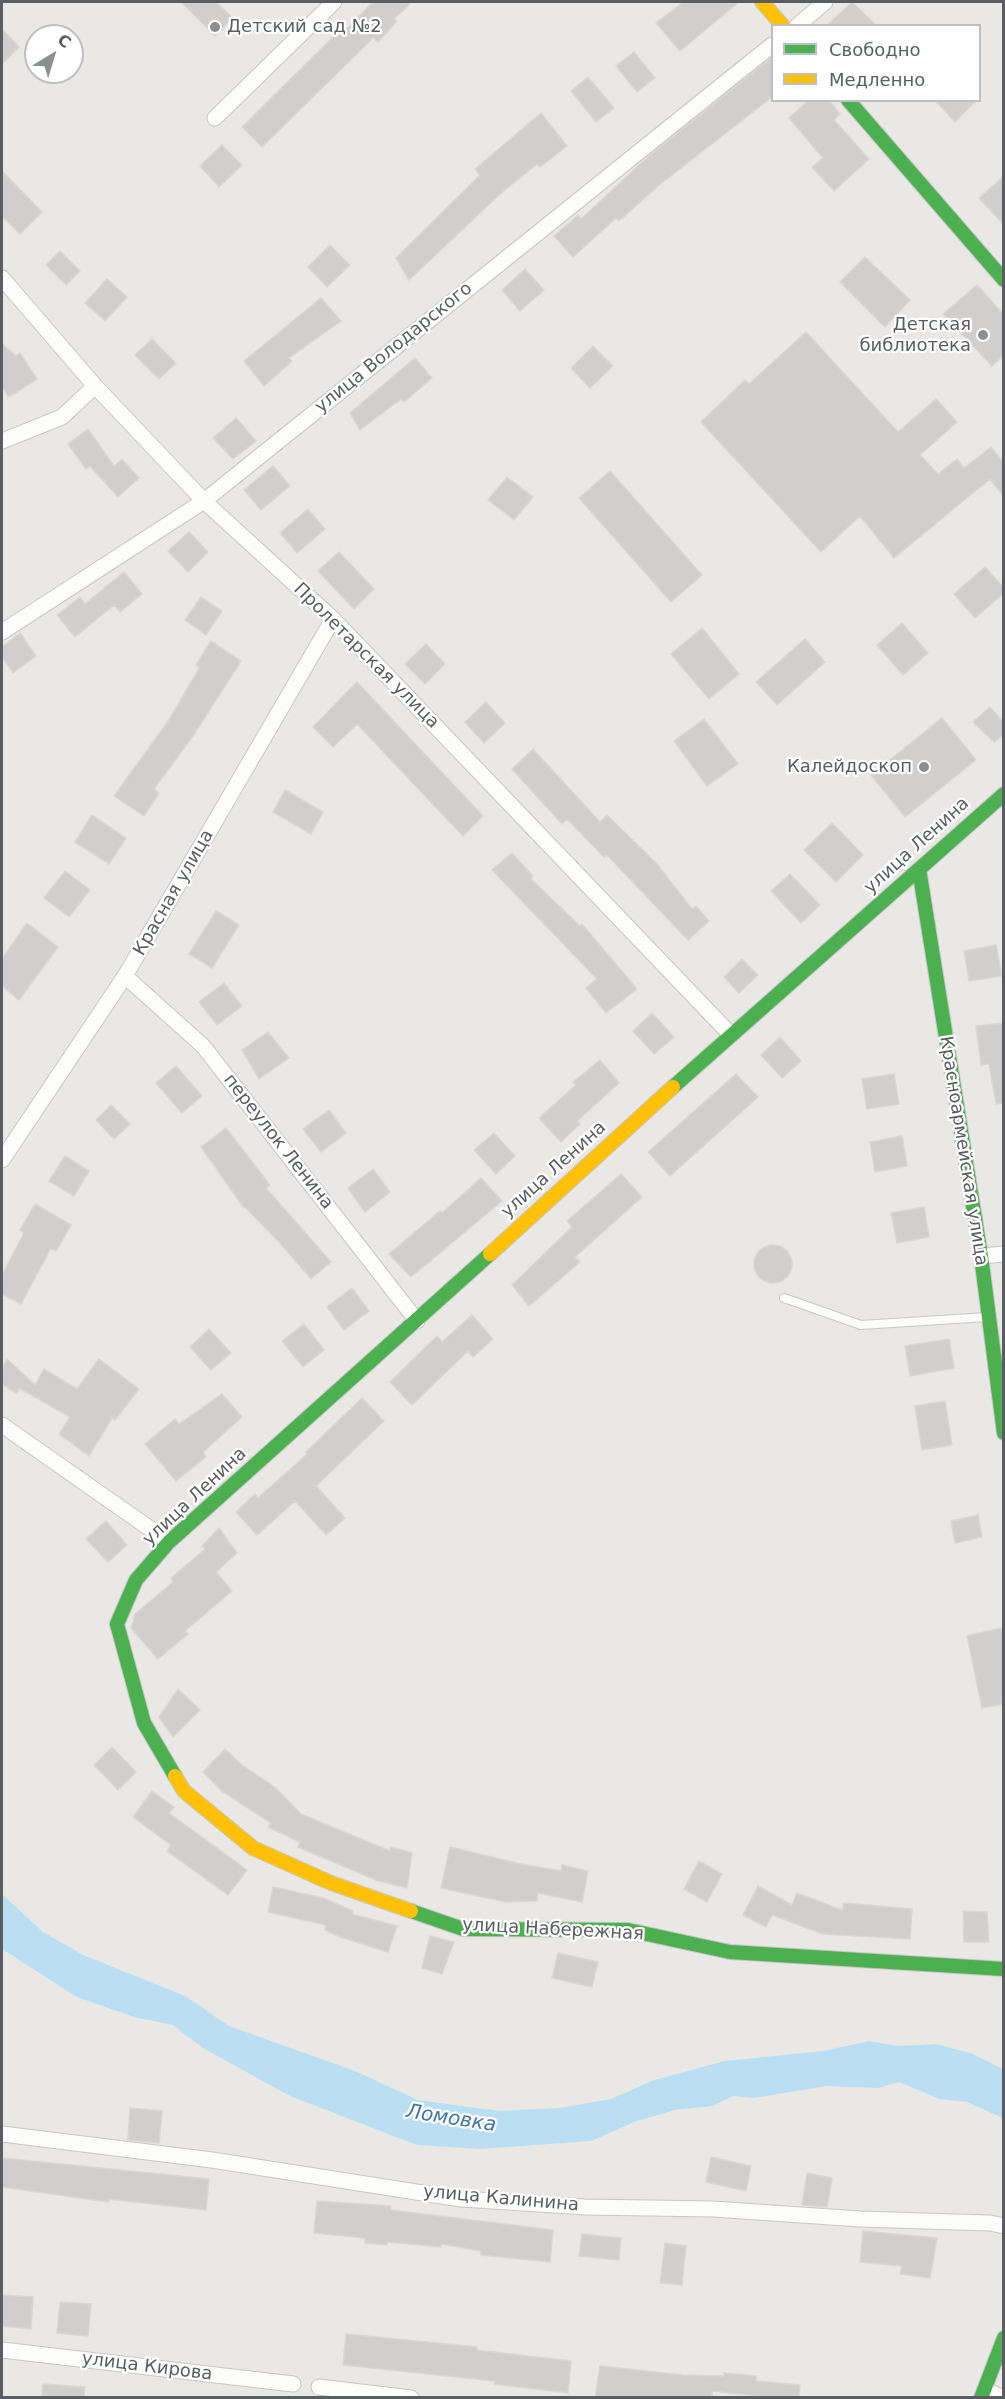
<!DOCTYPE html>
<html>
<head>
<meta charset="utf-8">
<style>
	body { margin:0 }
	#map { position:relative; width:1005px; height:2399px; overflow:hidden; background:#eae8e4; font-family:"DejaVu Sans",sans-serif }
	canvas { display:block }
	.frame { position:absolute; inset:0; border:3px solid #5a5e62; pointer-events:none }
	.legend { position:absolute; left:771px; top:24px; width:210px; height:78px; box-sizing:border-box; background:#fff; border:2px solid #bdbfc0; margin:0; padding:8px 10px; list-style:none; font-size:18px; color:#5a5e62 }
	.legend li { display:flex; align-items:center; gap:12px; height:30px }
	.legend b { width:30px; border:2px solid #bdbfc0 }
	.north { position:absolute; left:24px; top:24px; width:60px; height:60px; box-sizing:border-box; background:#fff; border:2px solid #bdbfc0; border-radius:50%; rotate:38deg; font-size:16px; font-weight:700; line-height:24px; text-align:center; color:#5a5e62 }
	.north::after { content:''; display:block; margin:auto; width:21px; height:27px; background:#8c8e90; clip-path:polygon(50% 0,100% 100%,50% 72%,0 100%) }
</style>
</head>
<body>
<div id="map">
<canvas width="1005" height="2399"></canvas>
<div class="frame"></div>
<ul class="legend">
<li><b style="height:8px;background:#4caf50"></b>Свободно</li>
<li><b style="height:8px;background:#ffc107"></b>Медленно</li>
</ul>
<div class="north">С</div>
</div>
<script>
const g = document.querySelector('canvas').getContext('2d');
g.lineJoin = 'round';
function fillPath(path, color) { g.fillStyle = color; g.fill(path, 'evenodd'); }
const toPath = rows => new Path2D(rows.map(r => 'M' + r).join(''));
function trace(path, color, width, dash) { g.strokeStyle = color; g.lineWidth = width; g.lineCap = dash ? 'butt' : 'round'; g.setLineDash(dash || []); g.stroke(path); }
function label(font, color, halo, rows, align = 'center') {
  g.font = font + ' "DejaVu Sans",sans-serif'; g.lineWidth = 4.5; g.setLineDash([]); g.textBaseline = 'middle'; g.strokeStyle = halo; g.fillStyle = color; for (const [text, x, y, turn = 0] of rows) {
    g.save(); g.translate(x, y); g.rotate((+turn || 0) * Math.PI / 180); g.textAlign = isNaN(turn) ? turn : align; if (halo) g.strokeText(text, 0, 0); g.fillText(text, 0, 0); g.restore();
  }
}
fillPath(toPath([
	[2,1894,43,1932,83,1955,185,1996,229,2026,355,2071,418,2100,499,2111,560,2108,611,2099,654,2080,725,2061,823,2051,869,2041,898,2046,936,2044,973,2054,1003,2069,1003,2118,967,2102,940,2099,899,2082,878,2088,827,2086,754,2098,733,2096,713,2106,675,2110,634,2122,591,2141,479,2149,417,2145,290,2096,203,2048,173,2025,134,2017,77,1997,2,1949]
]), '#badff3');
const building = toPath([
	[181,2,216,2,233,18,215,36,181,2],
	[373,2,412,2,394,19,397,21,378,42,373,38,262,147,242,127,338,32,341,35,373,2],
	[683,2,739,2,680,51,656,23,683,2],
	[852,2,877,26,826,26,852,2],
	[2,29,19,47,2,64,2,29],
	[634,52,655,78,637,92,616,66,634,52],
	[772,57,772,97,658,186,619,221,616,218,573,257,554,236,578,215,581,219,650,155,772,57],
	[588,77,614,108,596,122,571,91,588,77],
	[809,100,829,100,840,114,834,120,869,159,834,191,812,167,823,158,789,118,809,100],
	[935,100,977,100,955,122,935,100],
	[541,113,567,146,540,167,537,164,499,195,409,280,396,258,480,175,475,169,541,113],
	[222,145,242,165,219,187,200,166,222,145],
	[2,171,42,212,20,234,2,216,2,171],
	[1004,176,1004,225,979,198,1004,176],
	[330,245,350,265,327,287,308,267,330,245],
	[60,251,80,271,66,285,46,265,60,251],
	[865,257,910,300,885,327,840,282,865,257],
	[525,269,544,290,520,311,502,290,525,269],
	[107,279,127,297,105,321,85,303,107,279],
	[977,285,1004,315,1004,355,992,366,943,314,977,285],
	[321,298,341,321,289,358,292,361,264,386,244,361,321,298],
	[806,332,898,432,936,399,957,422,920,455,938,474,957,459,964,468,991,447,1004,463,1004,497,990,479,894,558,860,516,821,552,701,422,745,380,749,384,806,332],
	[152,339,176,363,159,379,135,355,152,339],
	[2,344,16,356,20,353,37,379,9,397,2,387,2,344],
	[593,346,613,366,590,388,571,368,593,346],
	[415,358,432,378,404,402,401,399,360,430,350,413,415,358],
	[236,418,256,441,233,459,213,438,236,418],
	[88,429,114,466,122,459,139,478,118,497,90,466,86,469,68,444,88,429],
	[273,466,290,486,261,510,244,490,273,466],
	[610,471,702,575,671,602,579,498,610,471],
	[507,477,533,497,514,520,488,500,507,477],
	[308,509,325,529,297,553,280,533,308,509],
	[189,532,208,552,188,572,168,551,189,532],
	[339,552,374,589,354,609,318,571,339,552],
	[985,567,1004,588,1004,593,975,618,954,594,985,567],
	[124,572,142,594,120,612,114,605,75,637,57,615,80,597,85,604,124,572],
	[201,597,222,611,206,635,185,620,201,597],
	[902,623,928,653,903,675,877,645,902,623],
	[702,628,739,674,709,699,671,654,702,628],
	[20,633,36,656,13,673,2,657,2,647,20,633],
	[805,639,825,662,777,705,756,682,805,639],
	[211,641,241,661,193,736,154,789,159,793,144,816,114,796,169,720,200,667,196,665,211,641],
	[426,644,445,664,425,684,405,664,426,644],
	[357,682,483,816,463,836,357,724,333,747,313,727,357,682],
	[486,702,505,723,484,743,465,722,486,702],
	[990,707,1004,723,1004,735,994,742,973,722,990,707],
	[942,718,976,760,905,817,871,775,942,718],
	[704,719,738,764,707,786,674,741,704,719],
	[533,749,600,822,607,815,657,864,692,909,696,906,709,921,688,940,607,855,604,857,567,819,562,824,512,769,533,749],
	[285,790,323,812,311,834,273,812,285,790],
	[92,815,126,838,109,864,75,842,92,815],
	[832,823,863,855,836,882,804,850,832,823],
	[512,853,533,876,531,879,580,926,582,924,637,989,606,1013,586,988,597,979,492,870,512,853],
	[65,871,90,890,69,917,44,898,65,871],
	[790,874,820,905,801,923,771,891,790,874],
	[216,911,239,925,212,968,189,954,216,911],
	[27,923,58,947,19,1000,2,986,2,959,27,923],
	[996,945,1002,976,969,981,964,951,996,945],
	[742,959,758,975,739,993,724,977,742,959],
	[224,983,242,1006,217,1025,199,1002,224,983],
	[652,1013,674,1037,654,1054,633,1031,652,1013],
	[1004,1023,1004,1103,996,1104,989,1064,981,1065,976,1026,1004,1023],
	[268,1032,289,1058,259,1079,242,1050,268,1032],
	[780,1037,801,1061,782,1078,761,1055,780,1037],
	[600,1060,619,1083,577,1121,580,1124,561,1142,539,1118,576,1085,573,1082,600,1060],
	[176,1066,202,1096,182,1113,156,1083,176,1066],
	[736,1074,758,1097,670,1176,648,1152,736,1074],
	[894,1074,899,1104,867,1109,862,1079,894,1074],
	[111,1105,130,1124,114,1139,96,1120,111,1105],
	[329,1110,346,1133,321,1152,303,1129,329,1110],
	[226,1128,270,1185,266,1188,331,1262,311,1279,280,1243,245,1207,244,1208,201,1147,226,1128],
	[494,1133,515,1156,496,1174,474,1150,494,1133],
	[902,1136,907,1166,875,1172,870,1142,902,1136],
	[65,1156,89,1171,74,1196,49,1181,65,1156],
	[373,1169,390,1192,365,1212,348,1188,373,1169],
	[621,1174,642,1197,575,1257,580,1262,529,1306,512,1285,572,1227,567,1221,621,1174],
	[481,1178,502,1201,411,1277,389,1254,440,1211,442,1213,481,1178],
	[35,1204,71,1225,56,1251,51,1248,21,1304,2,1294,2,1275,24,1233,20,1230,35,1204],
	[924,1207,929,1237,897,1243,891,1213,924,1207],
	'754 1264a19 19 0 1 1 38 0a19 19 0 1 1-38 0Z',
	[352,1288,369,1311,344,1330,327,1307,352,1288],
	[472,1315,493,1339,473,1357,468,1351,412,1405,390,1382,437,1336,442,1342,472,1315],
	[304,1324,324,1350,303,1367,282,1341,304,1324],
	[209,1329,231,1353,211,1370,190,1347,209,1329],
	[949,1339,954,1368,910,1376,905,1346,949,1339],
	[7,1359,35,1385,44,1369,77,1389,99,1359,139,1389,115,1420,112,1418,89,1456,59,1434,70,1417,19,1388,17,1393,2,1384,2,1370,7,1359],
	[222,1394,242,1417,203,1452,206,1457,176,1481,145,1444,175,1419,179,1424,222,1394],
	[362,1398,384,1421,316,1486,345,1518,326,1535,295,1501,257,1535,236,1512,255,1494,258,1498,307,1454,306,1452,362,1398],
	[945,1401,952,1445,922,1450,915,1406,945,1401],
	[978,1515,982,1537,955,1543,951,1521,978,1515],
	[106,1521,127,1545,108,1562,86,1539,106,1521],
	[219,1528,237,1553,216,1572,232,1591,185,1631,188,1634,158,1659,131,1628,135,1614,173,1582,171,1578,205,1549,202,1546,219,1528],
	[1001,1628,1004,1642,1004,1704,982,1708,967,1636,1001,1628],
	[178,1689,200,1710,173,1737,159,1717,178,1689],
	[112,1747,136,1772,118,1790,94,1765,112,1747],
	[225,1749,243,1766,276,1788,301,1814,390,1851,391,1847,412,1853,407,1888,376,1880,298,1847,300,1842,268,1827,271,1823,222,1791,203,1772,225,1749],
	[152,1791,174,1807,169,1813,247,1870,228,1895,167,1851,171,1845,133,1817,152,1791],
	[450,1847,521,1864,561,1871,562,1865,588,1871,582,1902,538,1893,537,1901,506,1902,441,1888,450,1847],
	[699,1861,722,1874,707,1902,684,1889,699,1861],
	[758,1886,792,1905,797,1893,842,1910,844,1903,912,1909,910,1939,823,1934,772,1915,766,1927,743,1915,758,1886],
	[273,1887,323,1898,353,1911,352,1914,397,1926,388,1952,340,1937,325,1930,326,1925,268,1912,273,1887],
	[963,1911,987,1912,989,1942,964,1942,963,1911],
	[430,1936,454,1942,442,1974,422,1968,430,1936],
	[558,1953,598,1962,592,1987,552,1978,558,1953],
	[130,2108,162,2111,159,2143,128,2140,130,2108],
	[711,2157,751,2166,746,2191,706,2182,711,2157],
	[2,2158,209,2179,206,2210,109,2199,109,2202,2,2187,2,2158],
	[807,2173,832,2178,827,2207,802,2205,807,2173],
	[317,2201,391,2206,391,2210,553,2230,550,2262,481,2255,481,2251,441,2244,441,2247,387,2242,387,2245,365,2243,365,2238,314,2233,317,2201],
	[863,2231,937,2238,930,2278,900,2274,902,2266,860,2262,863,2231],
	[582,2234,621,2238,619,2260,579,2256,582,2234],
	[665,2243,686,2246,682,2285,660,2283,665,2243],
	[2,2295,33,2297,31,2329,2,2326,2,2295],
	[60,2302,91,2304,88,2336,57,2333,60,2302],
	[346,2334,477,2347,477,2350,571,2361,568,2393,494,2384,495,2381,343,2365,346,2334],
	[600,2366,682,2375,724,2376,724,2373,756,2376,756,2381,800,2385,799,2397,765,2397,712,2391,712,2397,595,2397,600,2366],
	[43,2384,85,2387,84,2397,42,2397,43,2384]
]);
fillPath(building, '#d1cfcd');
trace(building, '#d9d7d4', 1.5);
const lane = toPath([
	[784,1298,861,1325,987,1317]
]);
const street = toPath([
	[797,26,825,2],
	[215,118,334,2],
	[2,278,95,386,204,501,333,619,730,1034],
	[2,441,62,417,95,386],
	[2,632,204,501,772,45],
	[125,976,203,1046,417,1321],
	[2,1160,125,976,333,619],
	[981,1256,1004,1254],
	[2,1425,169,1542],
	[2,2134,212,2160,461,2199,585,2207,713,2209,860,2219,990,2223,1004,2226],
	[2,2350,293,2384],
	[319,2387,411,2398],
	[986,2390,1003,2398]
]);
const fast = toPath([
	[848,100,1004,280],
	[919,869,981,1256,1004,1433],
	[673,1087,1004,794],
	[175,1776,144,1723,117,1624,136,1580,169,1542,490,1254],
	[411,1911,463,1929,628,1930,730,1952,1004,1969],
	[981,2398,1004,2338]
]);
const slow = toPath([
	[762,2,783,26],
	[490,1254,673,1087],
	[175,1776,184,1791,253,1848,331,1883,411,1911]
]);
trace(lane, '#c6c7c6', 10);
trace(street, '#c6c7c6', 17);
trace(fast, '#c6c6c6', 16);
trace(slow, '#c6c6c6', 16);
trace(lane, '#fcfcfb', 8);
trace(street, '#fcfcfb', 15);
trace(fast, '#4caf50', 14);
trace(slow, '#ffc107', 14);
for (const [x, y, r, color] of [
	[215,27,6,"#8c8e90"],
	[983,335,6,"#8c8e90"],
	[924,767,6,"#8c8e90"]
]) { const dot = new Path2D(); dot.arc(x, y, r, 0, 2 * Math.PI); g.fillStyle = color; g.fill(dot); trace(dot, '#fff', 2); }
label('18px', '#5a5e62', '#fff', [
	["Детский сад №2",227,27,"left"],
	["Детская",971,325],
	["библиотека",971,346],
	["Калейдоскоп",912,767]
], 'right');
label('18px', '#5a5e62', '#fff', [
	["улица Володарского",394,348,-39],
	["Пролетарская улица",366,656,45],
	["улица Ленина",917,846,-42],
	["Красная улица",174,893,-60],
	["переулок Ленина",278,1142,52],
	["Красноармейская улица",963,1151,81],
	["улица Ленина",554,1170,-42],
	["улица Ленина",195,1497,-43],
	["улица Набережная",553,1930,3],
	["улица Калинина",501,2199,5],
	["улица Кирова",147,2367,7]
]);
label('italic 20px', '#4177a2', '#fff', [
	["Ломовка",451,2119,9]
]);
</script>
</body>
</html>
